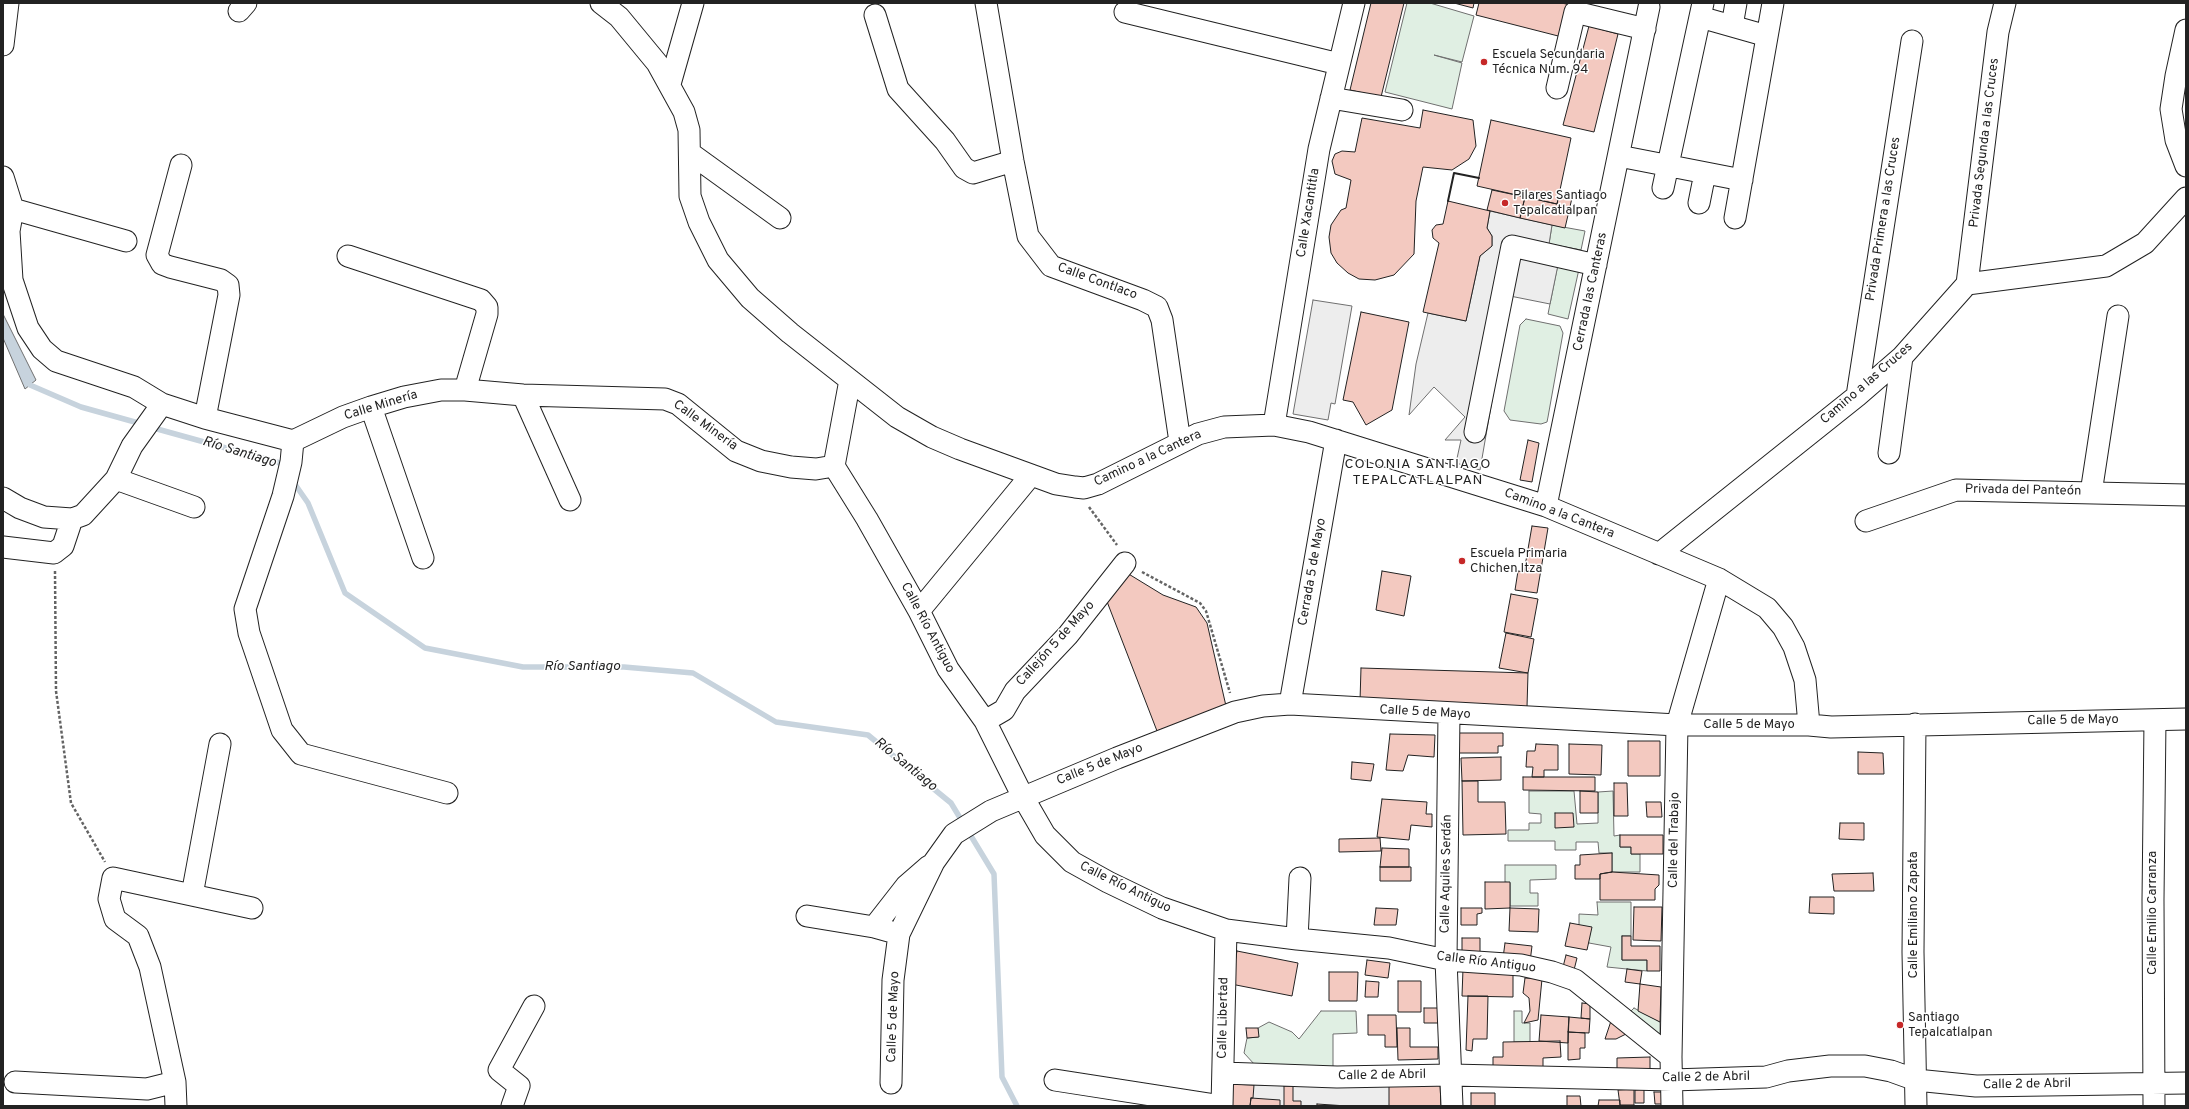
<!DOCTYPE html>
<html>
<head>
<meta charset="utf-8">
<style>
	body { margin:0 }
	#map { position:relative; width:2189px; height:1109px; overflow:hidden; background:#fff; font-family:Overpass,sans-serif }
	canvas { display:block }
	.frame { position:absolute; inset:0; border:4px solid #222; pointer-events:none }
</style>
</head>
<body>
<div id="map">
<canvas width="2189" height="1109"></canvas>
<div class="frame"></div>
</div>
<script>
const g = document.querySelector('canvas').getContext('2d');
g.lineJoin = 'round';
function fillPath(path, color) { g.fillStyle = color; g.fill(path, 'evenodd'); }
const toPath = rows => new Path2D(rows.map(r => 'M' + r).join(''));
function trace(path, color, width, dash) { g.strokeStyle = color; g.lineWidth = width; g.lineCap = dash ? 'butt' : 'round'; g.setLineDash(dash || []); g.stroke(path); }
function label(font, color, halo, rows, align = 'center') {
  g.font = font + ' Overpass,sans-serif'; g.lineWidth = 3; g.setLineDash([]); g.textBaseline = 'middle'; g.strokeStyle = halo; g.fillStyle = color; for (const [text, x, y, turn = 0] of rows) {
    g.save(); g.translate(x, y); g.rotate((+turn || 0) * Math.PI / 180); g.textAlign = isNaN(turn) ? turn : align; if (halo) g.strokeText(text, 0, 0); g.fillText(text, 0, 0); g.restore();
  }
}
const green = toPath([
	[1407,3,1430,3,1474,16,1462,62,1434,55,1462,63,1452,109,1385,92,1407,3],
	[1552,225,1585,231,1581,250,1549,244,1552,225],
	[1558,264,1579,269,1568,319,1548,314,1558,264],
	[1526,319,1560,326,1563,333,1548,417,1547,422,1541,424,1510,420,1504,411,1520,325,1526,319],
	[1529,791,1574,791,1577,824,1598,823,1598,792,1613,791,1614,836,1620,835,1620,847,1631,847,1631,854,1640,854,1640,872,1612,872,1612,853,1599,853,1598,842,1576,842,1576,850,1555,850,1555,841,1508,841,1508,830,1529,830,1529,823,1541,823,1541,814,1529,813,1529,791],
	[1505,865,1556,865,1556,879,1530,880,1530,893,1538,893,1538,906,1510,906,1510,883,1505,882,1505,865],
	[1597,902,1631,902,1631,936,1622,936,1622,960,1647,960,1647,971,1607,967,1611,947,1589,943,1579,925,1579,914,1598,915,1597,902],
	[1634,1008,1660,1022,1660,1037,1628,1014,1634,1008],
	[1321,1011,1356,1011,1357,1033,1333,1034,1333,1068,1255,1065,1244,1053,1247,1038,1258,1037,1258,1028,1269,1022,1292,1032,1299,1039,1321,1011],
	[1514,1011,1522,1011,1522,1023,1530,1023,1530,1042,1514,1042,1514,1011]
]);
fillPath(green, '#e0efe3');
trace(green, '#6f6f6f', 1);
const parking = toPath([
	[1490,211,1552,225,1549,244,1581,250,1579,269,1558,265,1550,304,1510,296,1480,470,1456,463,1461,440,1445,440,1465,417,1434,387,1409,415,1416,364,1428,313,1466,321,1480,256,1492,246,1492,236,1487,228,1490,211],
	[1313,300,1352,306,1335,404,1331,403,1328,420,1293,414,1313,300],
	[1440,1083,1441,1106,1229,1106,1229,1084,1293,1086,1440,1083]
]);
fillPath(parking, '#ededed');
trace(parking, '#6f6f6f', 1);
const water = toPath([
	[3,314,36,380,25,389,3,338,3,314]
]);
fillPath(water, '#c7d3dd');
trace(water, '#6f6f6f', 1);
trace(toPath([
	[27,379,30,385,81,407,142,424],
	[150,427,280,463,284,468],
	[292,480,308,503,345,593,425,648,523,667,624,667,693,673,776,722,868,735,951,803,994,874,1002,1077,1017,1106]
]), '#c7d3dd', 5.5);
const building = toPath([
	[1371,3,1404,3,1381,97,1350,90,1371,3],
	[1454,3,1474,3,1473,8,1454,3],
	[1479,3,1562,3,1574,6,1566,38,1476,15,1479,3],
	[1589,26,1618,34,1594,132,1563,125,1589,26],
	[1423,110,1473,120,1476,146,1469,159,1452,170,1423,167,1416,201,1414,254,1394,275,1375,280,1359,279,1348,273,1337,263,1331,253,1329,237,1331,225,1341,210,1346,208,1351,180,1335,174,1332,161,1335,154,1342,151,1355,152,1362,118,1420,128,1423,110],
	[1491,120,1571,138,1557,204,1477,186,1491,120],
	[1492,190,1525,197,1520,218,1487,210,1492,190],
	[1559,195,1572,198,1565,228,1520,218,1525,197,1557,204,1559,195],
	[1448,201,1490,211,1487,228,1492,236,1492,246,1480,256,1466,321,1423,312,1439,243,1433,238,1432,230,1436,225,1443,224,1448,201],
	[1361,312,1409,322,1392,410,1366,425,1353,402,1343,400,1361,312],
	[1528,440,1539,443,1532,482,1520,480,1528,440],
	[1532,526,1548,528,1537,593,1515,590,1518,571,1524,572,1532,526],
	[1382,571,1411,576,1404,616,1376,610,1382,571],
	[1127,573,1163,595,1196,607,1207,623,1226,706,1157,731,1106,599,1127,573],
	[1511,594,1538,599,1531,637,1504,632,1511,594],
	[1506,633,1534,639,1528,673,1499,668,1506,633],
	[1361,668,1528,673,1527,707,1360,701,1361,668],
	[1457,733,1503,733,1503,746,1498,746,1498,753,1457,753,1457,733],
	[1390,734,1435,735,1434,757,1408,755,1403,771,1386,770,1390,734],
	[1628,741,1660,741,1660,776,1628,776,1628,741],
	[1536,744,1558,745,1558,770,1544,770,1544,777,1532,777,1533,767,1526,767,1527,751,1535,751,1536,744],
	[1569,744,1602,745,1601,775,1569,774,1569,744],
	[1858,752,1883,753,1884,774,1858,774,1858,752],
	[1501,757,1501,780,1462,781,1461,758,1501,757],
	[1352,762,1374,764,1371,781,1351,779,1352,762],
	[1523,777,1595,777,1595,791,1523,790,1523,777],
	[1462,781,1478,781,1478,802,1505,802,1506,834,1463,835,1462,781],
	[1614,783,1627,783,1628,816,1614,816,1614,783],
	[1580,791,1598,792,1598,813,1580,813,1580,791],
	[1382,799,1427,802,1426,814,1432,814,1432,827,1411,825,1409,840,1377,837,1382,799],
	[1646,802,1661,802,1662,817,1647,817,1646,802],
	[1555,813,1573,813,1574,827,1555,828,1555,813],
	[1840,823,1864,823,1864,840,1839,839,1840,823],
	[1620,835,1663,835,1663,854,1631,854,1631,847,1620,847,1620,835],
	[1380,838,1381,851,1339,852,1339,839,1380,838],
	[1382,848,1409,849,1409,867,1380,867,1382,848],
	[1612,853,1612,872,1600,874,1600,879,1575,879,1575,865,1580,865,1580,855,1612,853],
	[1380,867,1411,867,1411,881,1380,881,1380,867],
	[1612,872,1659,875,1659,885,1655,889,1655,900,1600,900,1600,874,1612,872],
	[1873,873,1874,891,1834,891,1832,874,1873,873],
	[1485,882,1510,882,1510,908,1485,909,1485,882],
	[1810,897,1834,897,1834,914,1809,913,1810,897],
	[1634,907,1662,907,1661,941,1633,940,1634,907],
	[1376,908,1398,909,1396,925,1374,925,1376,908],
	[1461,908,1482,908,1482,913,1477,914,1477,925,1461,925,1461,908],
	[1510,908,1539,909,1538,932,1509,931,1510,908],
	[1570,923,1592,927,1587,950,1565,946,1570,923],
	[1622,936,1631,936,1631,946,1660,946,1660,971,1647,971,1647,960,1622,960,1622,936],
	[1462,938,1480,938,1480,957,1462,957,1462,938],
	[1505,943,1532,946,1530,962,1503,958,1505,943],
	[1237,951,1298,963,1292,996,1231,984,1237,951],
	[1566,955,1577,958,1573,974,1562,971,1566,955],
	[1367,960,1390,963,1388,978,1365,975,1367,960],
	[1463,969,1513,970,1513,997,1462,996,1463,969],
	[1627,969,1642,971,1640,984,1625,982,1627,969],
	[1329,972,1358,972,1357,1001,1329,1001,1329,972],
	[1525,978,1542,979,1538,1020,1524,1023,1530,1011,1529,998,1523,993,1525,978],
	[1366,981,1379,982,1378,997,1365,997,1366,981],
	[1398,981,1421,981,1421,1012,1398,1012,1398,981],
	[1640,984,1661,987,1660,1022,1638,1011,1640,984],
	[1468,996,1488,996,1487,1039,1473,1039,1472,1051,1466,1050,1468,996],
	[1582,1003,1590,1004,1590,1019,1581,1018,1582,1003],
	[1424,1008,1438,1008,1438,1023,1424,1023,1424,1008],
	[1368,1015,1396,1015,1397,1047,1385,1047,1385,1035,1368,1035,1368,1015],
	[1541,1015,1569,1017,1568,1043,1539,1041,1541,1015],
	[1569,1017,1590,1019,1589,1033,1568,1032,1569,1017],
	[1612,1018,1626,1034,1616,1039,1605,1039,1612,1018],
	[1246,1028,1258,1028,1259,1037,1247,1038,1246,1028],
	[1397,1028,1410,1028,1410,1047,1438,1047,1438,1059,1398,1060,1397,1028],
	[1568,1032,1585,1033,1585,1048,1580,1048,1580,1059,1568,1060,1568,1032],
	[1560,1041,1561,1057,1543,1058,1543,1071,1493,1072,1493,1057,1503,1057,1503,1042,1560,1041],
	[1650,1057,1650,1070,1617,1071,1617,1058,1650,1057],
	[1440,1083,1441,1106,1389,1106,1389,1084,1440,1083],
	[1229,1084,1254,1085,1253,1098,1251,1098,1250,1106,1229,1106,1229,1084],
	[1284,1086,1293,1086,1293,1101,1301,1101,1301,1106,1284,1106,1284,1086],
	[1634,1089,1634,1105,1620,1105,1618,1090,1634,1089],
	[1644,1089,1644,1103,1635,1103,1635,1090,1644,1089],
	[1654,1092,1665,1092,1664,1104,1655,1104,1654,1092],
	[1471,1093,1495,1093,1495,1106,1471,1106,1471,1093],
	[1567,1096,1580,1096,1581,1106,1567,1106,1567,1096],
	[1251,1098,1280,1100,1280,1106,1250,1106,1251,1098],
	[1599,1100,1620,1100,1620,1106,1598,1106,1599,1100],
	[1317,1104,1347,1106,1317,1106,1317,1104]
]);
fillPath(building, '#f3c9c0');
trace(building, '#222', 1);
const minor = toPath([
	[601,3,619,17,657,63,684,112,689,130,690,196,699,222,718,260,750,298,790,333,897,417,932,437,960,449,1056,484,1075,487,1084,488,1098,484,1198,434,1224,427,1274,425,1309,432,1546,506,1719,579,1767,608,1783,627,1794,647,1805,680,1809,725],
	[986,3,1013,161,1028,236,1051,266,1143,300,1157,307,1162,320,1180,442],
	[239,11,246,3],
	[1125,12,1339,64],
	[875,15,898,89,945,141,964,168,973,173,1013,161],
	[1700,17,1767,36],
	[1732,26,1736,3],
	[2186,30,2176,76,2171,109,2176,140,2186,166],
	[3,45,8,3],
	[670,84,693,3],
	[1557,88,1575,12,1645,29],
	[1331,98,1402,110],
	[690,153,780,218],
	[1619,156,1742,180],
	[181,165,157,255,162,264,170,267,221,280,228,285,229,295,205,418],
	[3,177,13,209],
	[1663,188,1703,3],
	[1699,203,1705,173],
	[1735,218,1773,3],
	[126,241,13,209,9,231,12,280,28,328,42,349,56,361,134,387,162,404],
	[348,256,481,300,487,307,487,314,465,390],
	[1967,284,1998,32,2005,3],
	[850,380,834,466,867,519,919,611,948,669,985,721,1023,797,1045,835,1072,862,1108,882,1162,908,1226,930,1297,939,1389,948,1446,960,1521,965,1552,972,1575,980,1671,1057],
	[523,395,570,500],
	[1857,396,1912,41],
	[371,407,423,558],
	[1274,425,1319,149,1354,3],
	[1475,432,1512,246,1596,265],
	[293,441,291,462,283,496,245,609,249,633,282,730,301,754,447,793],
	[1889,453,1902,357],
	[116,479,194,507],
	[2091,493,2118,316],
	[3,498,20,508,44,517,72,519,83,515,116,479,132,446,162,404,205,418,293,441,343,417,371,407,404,397,441,390,465,390,523,395,665,399,678,404,736,451,761,461,791,467,816,469,834,466],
	[1546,506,1649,7],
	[1866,521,1956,490,2186,495],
	[3,547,54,553,63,546,72,519],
	[1659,554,1857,396,1902,357,1967,284,2106,266,2145,243,2186,198],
	[919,611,1031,475],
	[1290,704,1336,440],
	[1449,714,1446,960,1452,1106],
	[985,721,1004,710,1015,691,1068,635,1125,563],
	[1915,724,1913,952,1916,1106],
	[192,895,220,744],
	[807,916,874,927,899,934],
	[874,927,906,886,929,866],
	[1297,939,1300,878],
	[1223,1073,1337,1077,1451,1075,1672,1080,1766,1077,1788,1071,1830,1066,1865,1066,1891,1071,1916,1080,1976,1086,2186,1083],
	[1055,1080,1222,1106],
	[15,1082,147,1089,175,1082],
	[891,1083,893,980,899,934,934,862,954,834,991,811,1117,758,1235,712,1263,706,1290,704,1677,725,1809,725,1831,727,2186,719],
	[176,1106,175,1082,150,967,138,936,115,919,109,899,113,878,252,908],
	[512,1106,519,1086,499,1070,534,1006],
	[1222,1106,1226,930],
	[1672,1106,1671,1057,1677,725,1719,579],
	[2154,1106,2153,900,2155,720]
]);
trace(minor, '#222', 23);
trace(toPath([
	[1089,507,1117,545],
	[55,571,56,691,71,803,105,862],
	[1142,572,1200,603,1206,611,1230,693]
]), '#646464', 2.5, [3, 2]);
trace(minor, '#fff', 21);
trace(toPath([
	[1448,201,1454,173,1479,178]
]), '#222', 2);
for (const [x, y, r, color] of [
	[1484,62,4,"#c62828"],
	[1505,203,4,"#c62828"],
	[1462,561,4,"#c62828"],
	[1900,1025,4,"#c62828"]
]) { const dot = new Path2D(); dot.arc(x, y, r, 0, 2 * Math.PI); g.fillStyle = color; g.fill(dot); trace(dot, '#fff', 1.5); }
label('13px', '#222', '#fff', [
	["Escuela Secundaria",1492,55],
	["Técnica Num. 94",1492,70],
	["Pilares Santiago",1513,196],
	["Tepalcatlalpan",1513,211],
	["Escuela Primaria",1470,554],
	["Chichen Itza",1470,569],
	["Santiago",1908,1018],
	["Tepalcatlalpan",1908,1033]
], 'left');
label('13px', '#222', '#fff', [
	["Privada Segunda a las Cruces",1985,143,-83],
	["Calle Xacantitla",1309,213,-81],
	["Privada Primera a las Cruces",1884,219,-81],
	["Calle Contlaco",1097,282,20],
	["Cerrada las Canteras",1591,292,-78],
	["Camino a las Cruces",1867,384,-41],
	["Calle Minería",381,406,-17],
	["Calle Minería",705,426,36],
	["Camino a la Cantera",1148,459,-25],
	["Privada del Panteón",2023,491,1],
	["Camino a la Cantera",1559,514,21],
	["Cerrada 5 de Mayo",1313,572,-80],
	["Calle Río Antiguo",927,628,62],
	["Callejón 5 de Mayo",1056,644,-48],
	["Calle 5 de Mayo",1425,713,3],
	["Calle 5 de Mayo",2073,721,-1],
	["Calle 5 de Mayo",1749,725],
	["Calle 5 de Mayo",1100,765,-22],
	["Calle del Trabajo",1675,840,-89],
	["Calle Aquiles Serdán",1447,874,-89],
	["Calle Río Antiguo",1125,888,26],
	["Calle Emilio Carranza",2153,913,-90],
	["Calle Emiliano Zapata",1914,915,-90],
	["Calle Río Antiguo",1486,963,7],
	["Calle 5 de Mayo",894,1017,-88],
	["Calle Libertad",1224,1018,-89],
	["Calle 2 de Abril",1382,1076,-1],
	["Calle 2 de Abril",1706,1078,-1],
	["Calle 2 de Abril",2027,1085,-1]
]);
label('italic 14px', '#222', '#fff', [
	["Río Santiago",239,453,17],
	["Río Santiago",582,667],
	["Río Santiago",905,765,39]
]);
g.letterSpacing = '1px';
label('14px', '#222', '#fff', [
	["COLONIA SANTIAGO",1418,465],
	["TEPALCATLALPAN",1418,481]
]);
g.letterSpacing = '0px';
</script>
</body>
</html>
